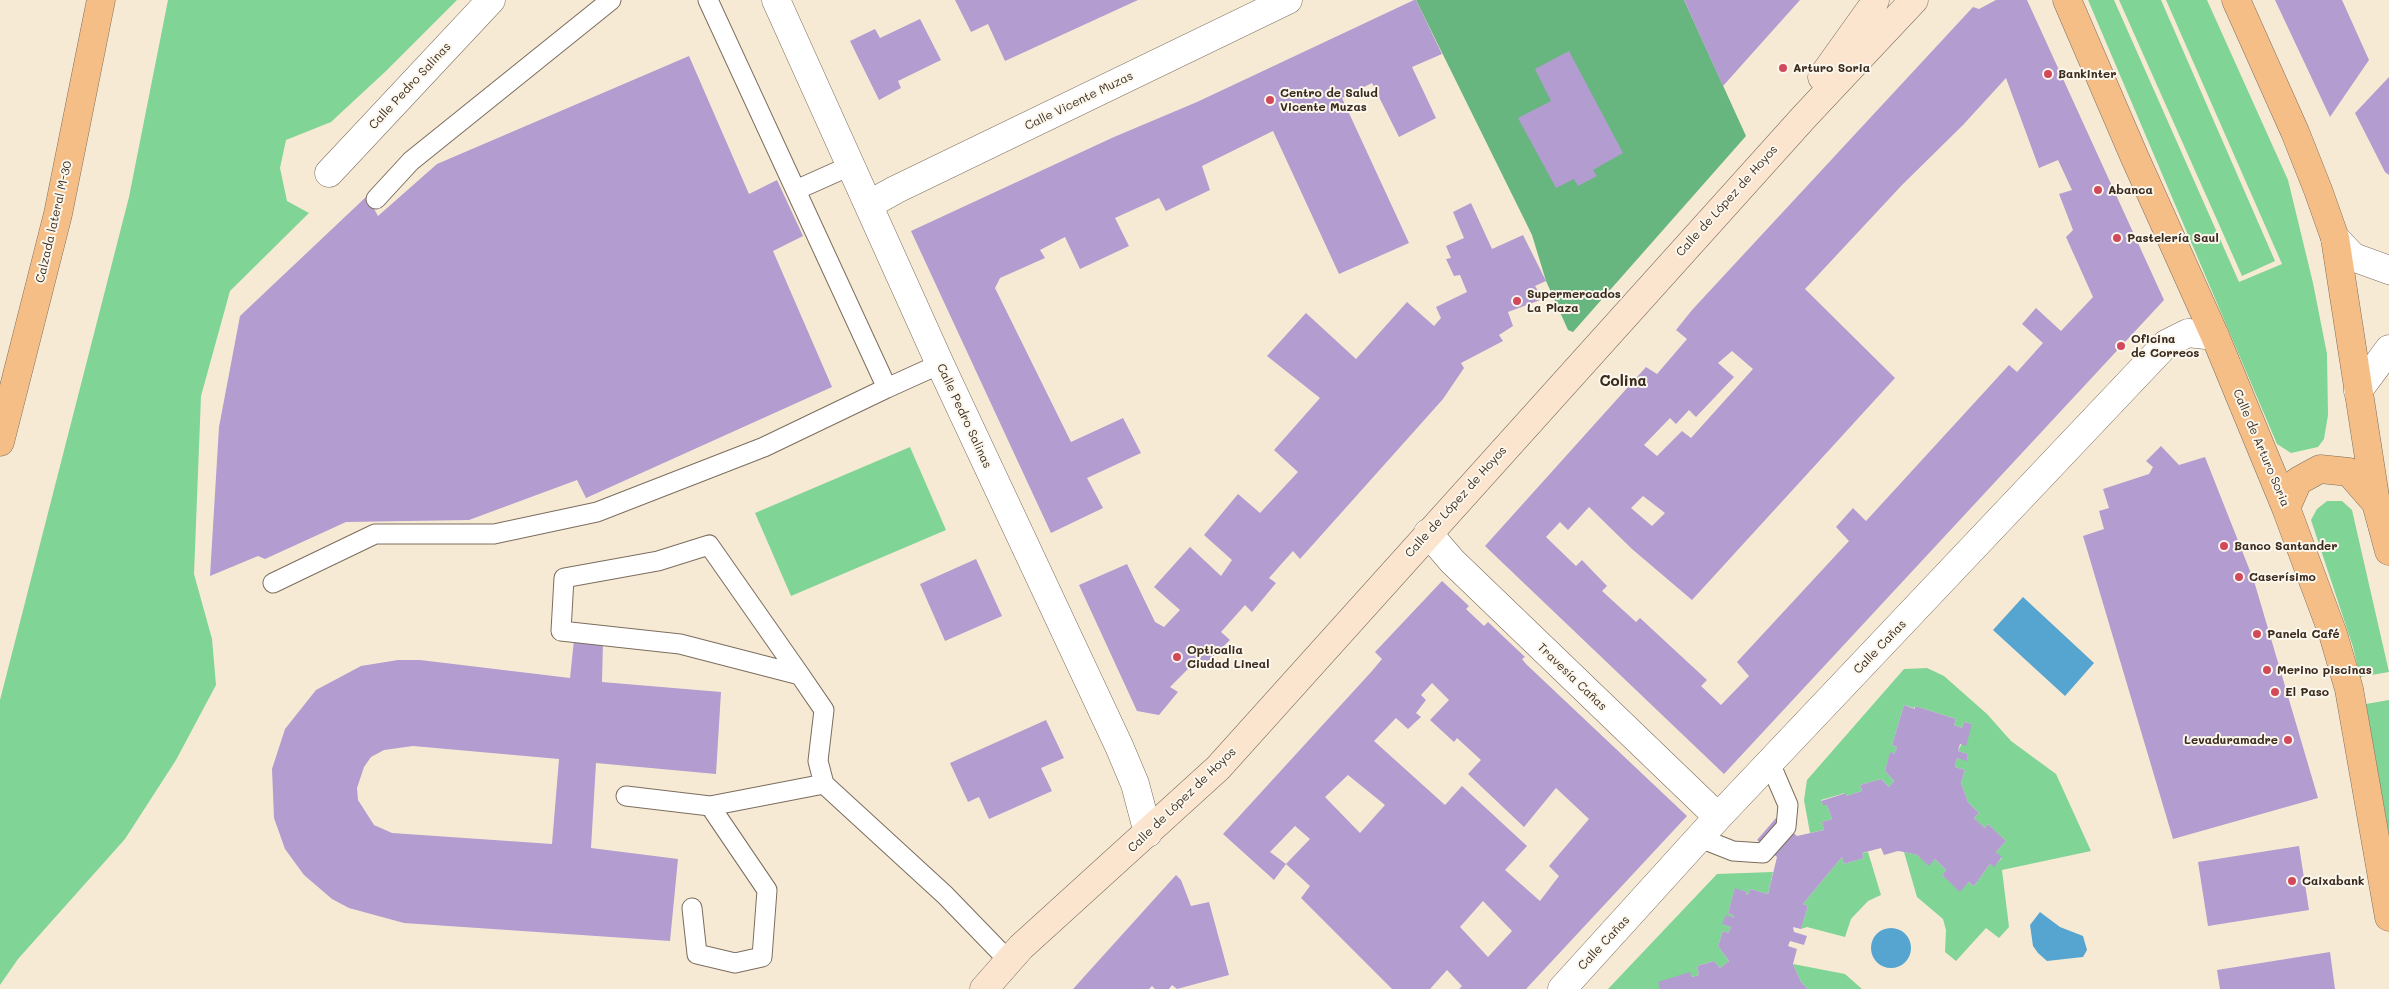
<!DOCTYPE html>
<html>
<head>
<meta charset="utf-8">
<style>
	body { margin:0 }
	canvas { display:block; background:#f6ead5 }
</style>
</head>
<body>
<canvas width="2389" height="989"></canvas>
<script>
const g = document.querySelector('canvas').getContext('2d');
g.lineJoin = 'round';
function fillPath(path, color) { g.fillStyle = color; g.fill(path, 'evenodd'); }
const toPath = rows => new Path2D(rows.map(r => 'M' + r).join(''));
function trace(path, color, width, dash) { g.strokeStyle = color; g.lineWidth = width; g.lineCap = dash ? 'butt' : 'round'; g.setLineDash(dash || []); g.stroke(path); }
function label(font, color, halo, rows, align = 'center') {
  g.font = font + ' Mali,sans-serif'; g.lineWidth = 4; g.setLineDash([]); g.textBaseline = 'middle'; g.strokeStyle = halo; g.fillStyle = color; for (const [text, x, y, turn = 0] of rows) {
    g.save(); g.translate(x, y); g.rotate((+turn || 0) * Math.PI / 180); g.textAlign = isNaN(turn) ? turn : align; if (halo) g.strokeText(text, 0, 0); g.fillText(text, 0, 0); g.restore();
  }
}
fillPath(toPath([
	[168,0,457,0,386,71,331,122,286,140,280,168,287,201,309,213,230,291,201,396,194,574,212,639,216,685,176,760,125,839,18,959,0,985,0,700,129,197],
	[2088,0,2114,0,2239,282,2282,264,2166,0,2207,0,2288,180,2313,283,2327,354,2328,415,2324,439,2318,447,2291,453,2277,444],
	[2119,0,2161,0,2275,261,2242,276],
	[910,447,946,530,791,596,755,513],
	[2327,501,2342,501,2352,510,2389,672,2360,677,2353,647,2311,520,2317,509],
	[1927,668,1944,676,1987,714,2011,741,2056,774,2091,851,2002,870,2009,927,1999,938,1986,928,1956,961,1945,952,1946,930,1943,919,1917,897,1904,852,1917,855,1929,865,1935,859,1946,870,1942,875,1960,891,1969,882,1974,886,1990,864,1994,866,2002,858,1996,852,2006,841,1988,824,1985,828,1974,818,1979,813,1968,802,1961,783,1965,770,1955,767,1957,758,1967,760,1968,754,1958,751,1972,724,1964,722,1962,728,1954,725,1956,719,1915,706,1913,712,1914,708,1904,705,1892,745,1897,747,1894,754,1890,753,1885,771,1894,781,1889,787,1881,779,1860,785,1862,791,1846,796,1845,793,1821,800,1823,805,1827,805,1832,819,1822,822,1824,830,1810,833,1804,800,1807,780,1904,669],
	[2389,700,2389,834,2366,704],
	[1868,852,1881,895,1868,901,1851,919,1845,937,1807,927,1801,929,1808,906,1803,904,1842,857,1844,864,1864,858,1862,853],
	[1773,872,1768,894,1750,889,1748,895,1746,895,1747,892,1735,889,1728,913,1734,916,1734,918,1726,916,1723,924,1731,927,1728,933,1723,931,1718,946,1729,961,1720,968,1714,961,1697,966,1699,975,1692,977,1690,973,1660,989,1608,989,1717,874],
	[1793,964,1845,974,1862,989,1808,989,1801,982]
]), '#80d496');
fillPath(toPath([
	[1416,0,1684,0,1746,136,1573,332,1568,330,1546,281,1532,235]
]), '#68b67f');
fillPath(toPath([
	[2023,597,2094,663,2065,696,1993,630],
	[2040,912,2060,927,2083,936,2087,950,2083,957,2047,961,2038,953,2033,946,2030,925],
	'1871 948a20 20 0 1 1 40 0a20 20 0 1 1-40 0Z'
]), '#56a5d0');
fillPath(toPath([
	[955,0,1138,0,1005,61,988,24,971,32],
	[1414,0,1416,0,1442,54,1412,67,1436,118,1399,137,1372,83,1342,98,1409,243,1339,274,1273,131,1202,166,1210,190,1166,211,1159,198,1115,218,1129,246,1080,269,1065,237,1040,250,1045,258,1000,278,995,288,1071,442,1123,418,1141,453,1087,478,1103,508,1051,533,911,231,1114,137,1197,102],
	[1684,0,1800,0,1723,86],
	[1996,0,2027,0,2164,300,1724,774,1485,546,1646,367,1657,374,1687,339,1676,330,1692,310,1973,7,1979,9],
	[2006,78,2039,168,2058,160,2072,190,2059,194,2073,230,2066,237,2093,297,2061,331,2036,308,2022,324,2043,343,2017,372,2009,365,1866,521,1853,508,1836,527,1849,541,1737,662,1749,676,1721,705,1701,686,1707,680,1640,618,1636,622,1602,591,1607,586,1582,560,1576,566,1546,537,1560,522,1568,530,1589,507,1632,549,1692,600,1895,378,1805,289,1902,185,1963,125],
	[1732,351,1753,369,1691,438,1682,431,1657,456,1644,445,1670,418,1676,424,1689,410,1696,417,1734,377,1718,363],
	[1643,496,1665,513,1652,526,1631,508],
	[2275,0,2342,0,2369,60,2330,117],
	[920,19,941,60,898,81,901,88,879,100,850,41,875,29,880,38],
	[1569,51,1623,153,1593,170,1597,176,1578,186,1574,179,1556,188,1518,118,1551,101,1535,69],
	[689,56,749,194,777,180,803,236,773,251,832,387,586,498,577,480,469,520,346,522,265,559,258,556,210,576,219,427,240,316,367,196,378,216,437,164],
	[2389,77,2389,175,2385,172,2355,113],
	[1471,203,1492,249,1523,235,1546,281,1535,286,1543,299,1508,312,1513,326,1499,335,1503,341,1461,363,1464,368,1443,399,1300,559,1293,551,1269,578,1276,583,1252,612,1245,605,1221,632,1230,640,1201,668,1195,662,1170,687,1178,692,1159,715,1137,711,1079,585,1127,564,1155,622,1164,627,1180,610,1154,587,1190,547,1221,576,1232,560,1204,535,1238,494,1260,513,1298,472,1274,450,1320,398,1267,356,1306,313,1356,359,1407,302,1434,326,1441,318,1436,307,1467,292,1460,275,1454,276,1446,259,1451,258,1446,246,1464,238,1453,212],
	[2161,446,2179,465,2205,457,2254,581,2318,798,2173,839,2083,536,2104,529,2099,511,2109,508,2103,489,2149,474,2153,467,2146,461],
	[976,559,1002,616,945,641,920,584],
	[1442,581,1469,606,1466,609,1484,626,1488,622,1525,657,1522,659,1526,664,1687,816,1526,989,1459,989,1462,986,1447,970,1430,989,1392,989,1301,898,1310,886,1286,864,1274,880,1223,834,1372,671,1382,659,1375,652],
	[1432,683,1449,700,1430,720,1454,742,1457,738,1481,760,1468,774,1524,827,1556,788,1589,819,1549,866,1559,876,1540,901,1505,870,1527,846,1462,786,1445,805,1374,741,1396,718,1408,729,1421,717,1416,713,1426,700,1421,695],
	[1348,775,1385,805,1360,833,1325,797],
	[1295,826,1310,839,1286,864,1270,852],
	[1483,901,1512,931,1488,957,1460,927],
	[574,640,603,641,602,682,721,692,716,774,596,763,591,848,678,859,670,941,404,923,349,908,332,899,304,875,285,849,274,818,272,769,285,729,316,690,361,666,398,660,420,660,570,678],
	[413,746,559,759,552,844,392,833,374,825,358,800,357,788,364,767,371,757,384,750],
	[1904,705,1915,709,1915,706,1956,719,1954,725,1962,728,1964,722,1972,724,1966,746,1960,744,1958,751,1968,754,1967,761,1957,758,1955,767,1965,770,1961,783,1968,802,1979,813,1974,818,1985,828,1988,824,2006,841,1996,852,2002,857,1994,867,1990,864,1974,886,1969,882,1960,892,1942,875,1946,870,1935,859,1929,866,1917,855,1904,852,1898,851,1884,855,1881,848,1862,853,1864,858,1844,864,1842,857,1803,904,1808,906,1801,929,1793,927,1794,932,1807,936,1804,945,1790,941,1788,946,1797,949,1793,964,1801,982,1808,989,1660,989,1658,982,1690,972,1692,977,1699,975,1697,966,1714,961,1720,968,1729,961,1718,946,1723,931,1728,933,1731,927,1722,924,1726,915,1734,918,1734,916,1728,913,1735,888,1747,892,1746,895,1748,895,1750,889,1768,894,1777,857,1757,840,1776,818,1797,836,1824,830,1822,822,1832,819,1827,805,1823,805,1821,801,1846,793,1846,796,1862,791,1860,785,1881,779,1889,787,1894,781,1885,771,1890,752,1894,754,1897,747,1892,745],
	[1046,720,1064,758,1041,768,1052,791,989,819,979,797,968,802,950,763],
	[2299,846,2309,910,2208,926,2198,862],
	[1176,875,1181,880,1191,906,1209,902,1229,975,1177,989,1172,985,1169,989,1155,989,1152,986,1149,989,1073,989],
	[2330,952,2335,989,2220,989,2217,970]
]), '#b29cd0');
const lane = toPath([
	[708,0,887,388,940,364],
	[796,190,852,165],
	[376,199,411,161,611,0],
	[273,583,375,534,494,534,597,512,764,447,887,388],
	[800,675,680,644,561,631,564,578,658,561,709,545,800,675,824,710,818,761,824,784,945,895,1008,960],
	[626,796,710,806,824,784],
	[1700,838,1733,851,1763,853,1786,827,1788,805,1770,763],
	[692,908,697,954,735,963,762,957,767,890,710,806]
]);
const street = toPath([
	[776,0,940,364,1119,746,1135,784,1148,833],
	[329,173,491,0],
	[870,204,895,190,1288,0],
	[2335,238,2353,257,2389,270],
	[2358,391,2389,349],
	[1428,533,1452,561,1718,817],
	[1562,989,1718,817,2166,344,2188,333,2215,336]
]);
const secondary = toPath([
	[1822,77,1872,7,1875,0],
	[984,989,1021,947,1218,768,1805,116,1914,0]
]);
const primary = toPath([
	[2067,0,2135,158,2215,336,2286,508,2333,634,2349,689,2389,917],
	[2236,0,2295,132,2318,190,2335,238,2376,503,2389,551],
	[2286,508,2298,481,2320,469,2349,472,2376,503]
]);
const highway = toPath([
	[0,442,58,214,101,0]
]);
trace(lane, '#7c6d5e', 21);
trace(street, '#7c6d5e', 29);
trace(secondary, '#7c6d5e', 29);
trace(primary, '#7c6d5e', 29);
trace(highway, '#7c6d5e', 29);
trace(lane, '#fff', 19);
trace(street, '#fff', 28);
trace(secondary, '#fbe5cf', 28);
trace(primary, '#f6be87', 28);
trace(highway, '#f6be87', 28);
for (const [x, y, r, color] of [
	[1783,68,5,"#d1495b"],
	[2048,74,5,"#d1495b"],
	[1270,100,5,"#d1495b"],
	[2098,190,5,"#d1495b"],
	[2117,238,5,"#d1495b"],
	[1517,301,5,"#d1495b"],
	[2121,346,5,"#d1495b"],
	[2224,546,5,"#d1495b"],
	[2239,577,5,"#d1495b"],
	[2257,634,5,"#d1495b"],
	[1177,657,5,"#d1495b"],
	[2267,670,5,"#d1495b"],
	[2275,692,5,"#d1495b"],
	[2288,740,5,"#d1495b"],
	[2292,881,5,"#d1495b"]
]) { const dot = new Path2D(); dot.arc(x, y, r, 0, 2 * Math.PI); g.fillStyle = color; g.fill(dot); trace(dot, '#fbf7ec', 2); }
label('bold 12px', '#3b2a1e', '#fbf7ec', [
	["Arturo Soria",1793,68],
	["Bankinter",2058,74],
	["Centro de Salud",1280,93],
	["Vicente Muzas",1280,107],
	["Abanca",2108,190],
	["Pastelería Saul",2127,238],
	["Supermercados",1527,294],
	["La Plaza",1527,308],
	["Oficina",2131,339],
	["de Correos",2131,353],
	["Banco Santander",2234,546],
	["Caserísimo",2249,577],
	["Panela Café",2267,634],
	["Opticalia",1187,650],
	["Ciudad Lineal",1187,664],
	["Merino piscinas",2277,670],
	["El Paso",2285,692],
	["Levaduramadre",2278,740,"right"],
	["Caixabank",2302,881]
], 'left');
label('12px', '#3b2a1e', '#fbf7ec', [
	["Calle Pedro Salinas",410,86,-47],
	["Calle Vicente Muzas",1079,101,-26],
	["Calle de López de Hoyos",1727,201,-48],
	["Calzada lateral M-30",54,222,-77],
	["Calle Pedro Salinas",964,416,65],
	["Calle de Arturo Soria",2261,448,67],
	["Calle de López de Hoyos",1456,502,-48],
	["Calle Cañas",1880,647,-46],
	["Travesía Cañas",1572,677,44],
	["Calle de López de Hoyos",1182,800,-44],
	["Calle Cañas",1604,943,-47]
]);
label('bold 15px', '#3b2a1e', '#fbf7ec', [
	["Colina",1623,381]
]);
</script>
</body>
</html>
